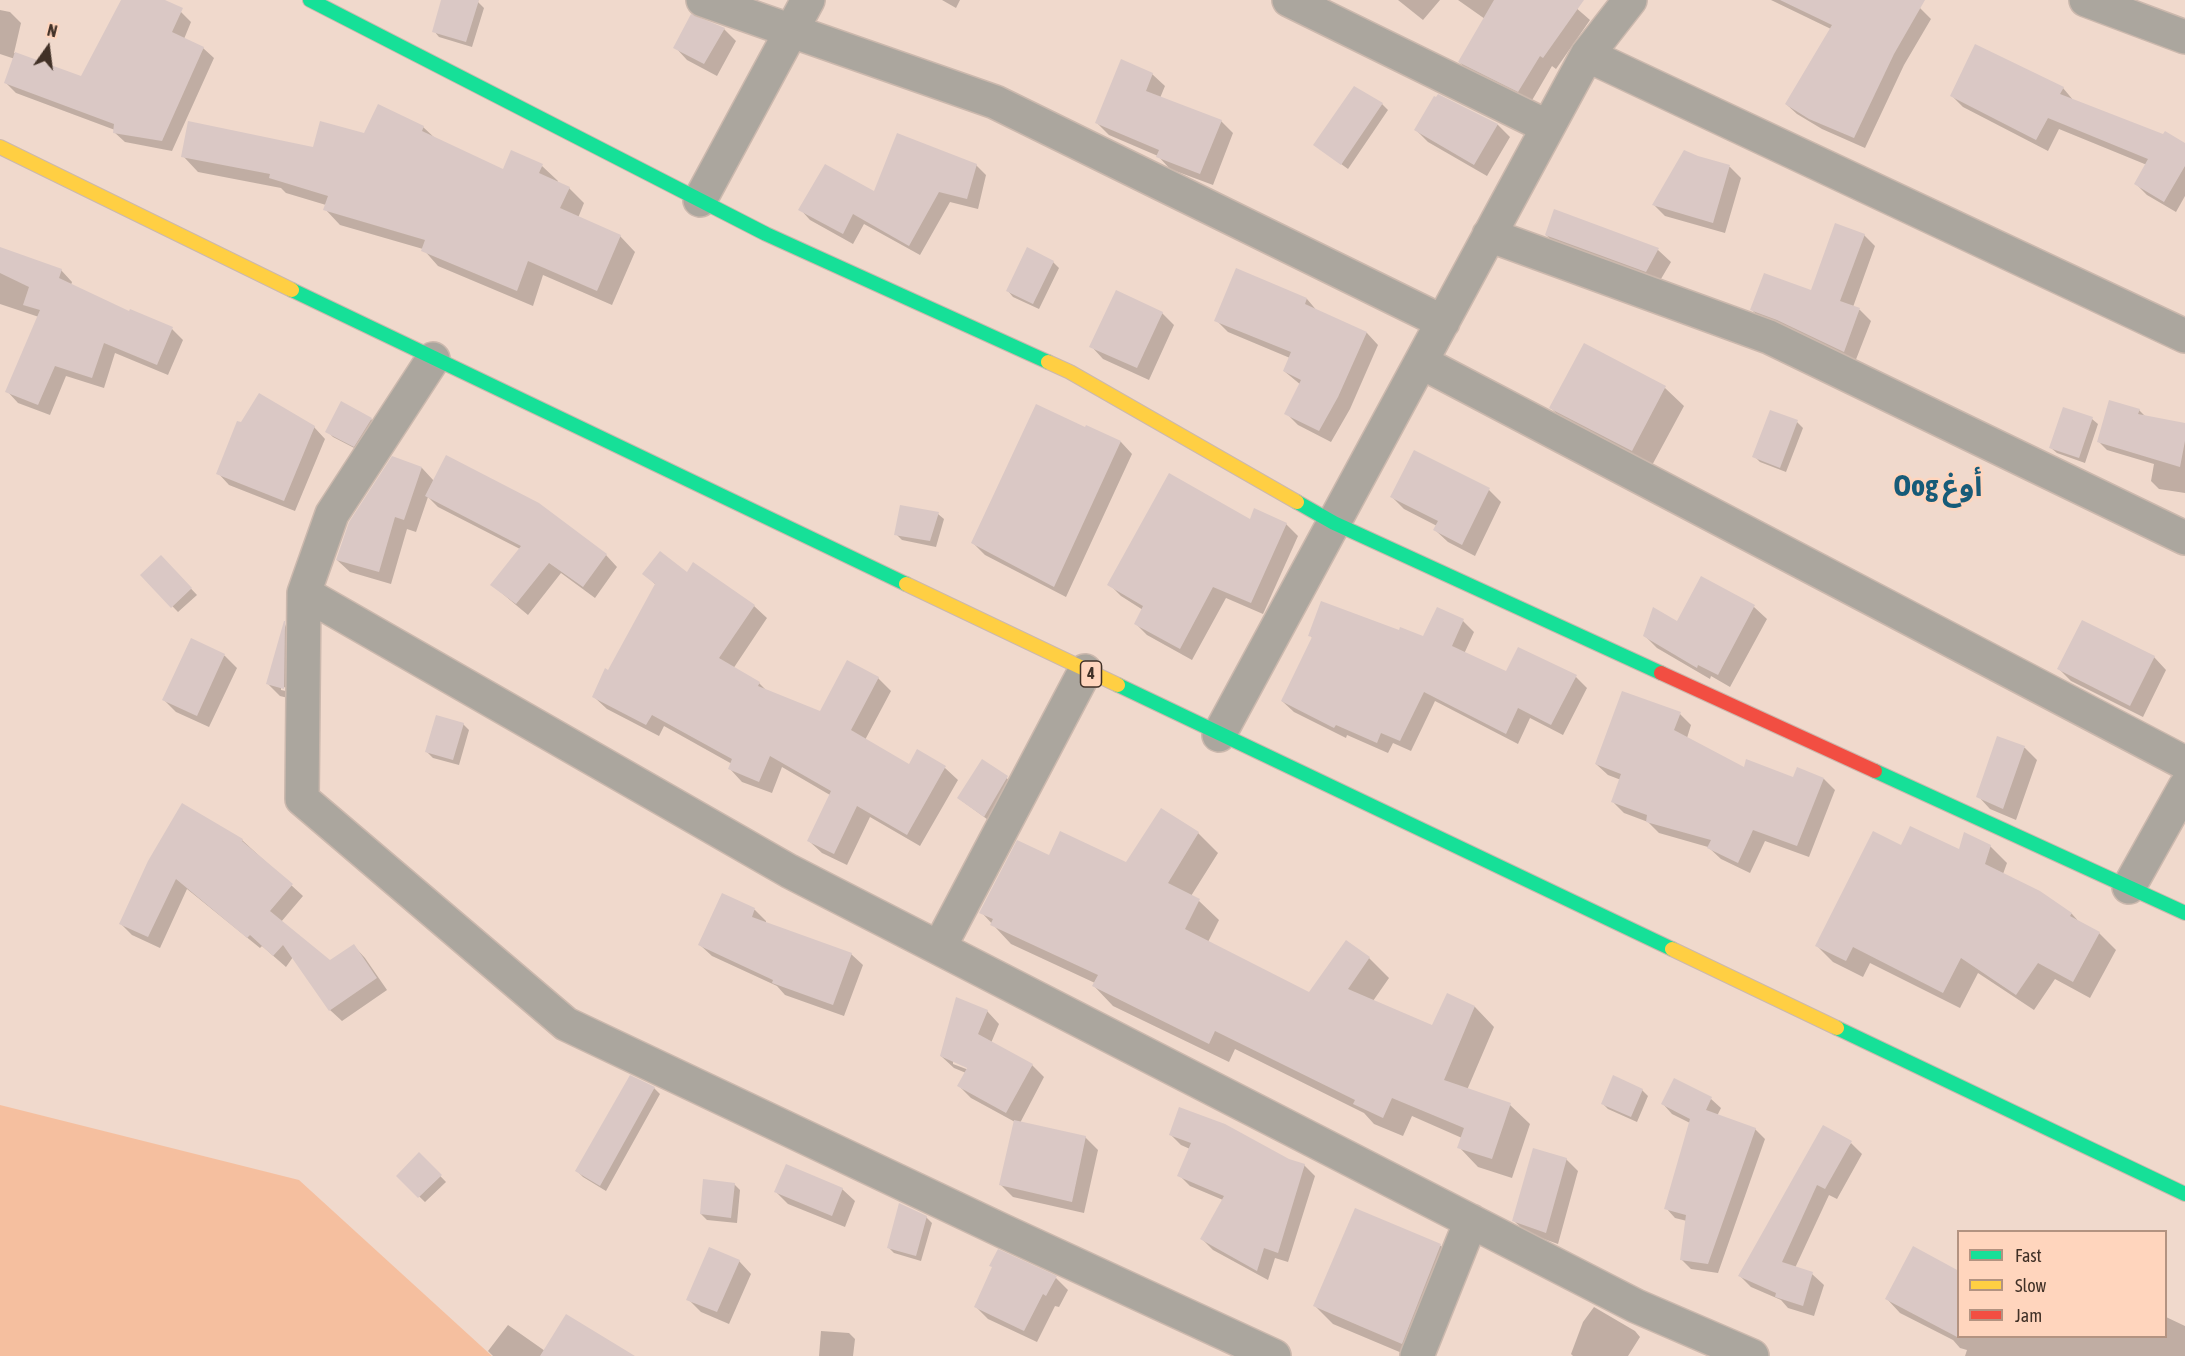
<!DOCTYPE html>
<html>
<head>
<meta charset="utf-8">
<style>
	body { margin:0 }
	#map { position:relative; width:2185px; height:1356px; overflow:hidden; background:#f0d9cc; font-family:"Asap Condensed",sans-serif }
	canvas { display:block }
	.legend { position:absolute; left:1957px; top:1230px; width:210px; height:108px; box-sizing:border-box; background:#ffd5bd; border:2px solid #b39381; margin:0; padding:8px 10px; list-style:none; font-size:18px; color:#413127 }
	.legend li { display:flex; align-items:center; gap:12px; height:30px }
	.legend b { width:30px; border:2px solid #b39381 }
	.north { position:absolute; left:18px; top:18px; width:60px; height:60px; -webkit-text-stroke:4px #ffd5bd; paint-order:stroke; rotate:14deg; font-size:16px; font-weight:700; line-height:24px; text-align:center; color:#413127 }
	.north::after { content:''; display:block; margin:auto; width:21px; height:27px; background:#413127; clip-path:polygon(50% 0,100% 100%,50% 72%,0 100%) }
</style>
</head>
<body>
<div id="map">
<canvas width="2185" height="1356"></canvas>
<ul class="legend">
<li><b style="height:8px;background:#16e098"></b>Fast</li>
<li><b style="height:8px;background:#ffcf43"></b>Slow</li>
<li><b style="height:8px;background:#f24e42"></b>Jam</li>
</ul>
<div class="north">N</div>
</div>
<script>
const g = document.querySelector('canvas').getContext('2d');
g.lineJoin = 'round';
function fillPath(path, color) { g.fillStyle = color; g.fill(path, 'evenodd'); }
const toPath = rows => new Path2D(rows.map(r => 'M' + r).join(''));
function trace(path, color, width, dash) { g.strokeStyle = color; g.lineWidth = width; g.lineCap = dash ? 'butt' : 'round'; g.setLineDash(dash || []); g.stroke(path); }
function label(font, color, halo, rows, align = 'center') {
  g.font = font + ' "Asap Condensed","Noto Sans Arabic",sans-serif'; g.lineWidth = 5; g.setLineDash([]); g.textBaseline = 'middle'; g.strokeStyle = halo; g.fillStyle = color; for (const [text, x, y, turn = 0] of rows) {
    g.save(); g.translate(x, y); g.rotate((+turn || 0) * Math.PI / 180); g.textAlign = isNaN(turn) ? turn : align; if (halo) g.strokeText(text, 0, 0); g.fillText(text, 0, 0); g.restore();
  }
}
fillPath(toPath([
	[0,1105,299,1180,492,1356,0,1356]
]), '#f5bf9f');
fillPath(toPath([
	[123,0,157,0,181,12,191,22,184,39,203,48,214,58,172,151,125,142,114,132,115,130,16,93,6,83,15,59,0,54,0,10,10,12,21,23,14,53,82,78],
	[443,0,470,0,478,2,484,8,472,47,439,37,434,31],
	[942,0,960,0,956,8],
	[1398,0,1440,0,1423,20],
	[1458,0,1567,0,1590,20,1556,69,1552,66,1531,102,1471,73,1459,62,1485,19],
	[1771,0,1906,0,1920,8,1931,19,1904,65,1865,148,1822,129,1797,114,1786,104,1831,29],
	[724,29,736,41,717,76,687,60,675,47],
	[1152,74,1165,86,1160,98,1221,121,1233,133,1213,185,1170,169,1158,156,1109,135,1097,123],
	[2063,88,2074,101,2185,145,2185,196,2176,212,2147,195,2136,184,2147,165,2059,129,2048,151,1963,107,1952,96],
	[1439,96,1498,125,1510,137,1487,176,1428,142,1416,130],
	[1382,104,1388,110,1348,169,1315,145],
	[423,127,436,139,504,171,512,152,542,166,558,181,557,183,569,188,584,203,578,218,620,236,635,252,612,305,543,275,533,306,438,266,423,249,340,225,325,209,326,205,286,193,281,188,198,172,183,156,314,149,365,135],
	[1697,157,1730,167,1741,178,1725,233,1665,216,1654,205],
	[976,165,986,175,978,209,950,202,920,255,864,224,853,244,810,220,800,209,875,193],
	[1555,211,1658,250,1671,262,1658,284,1559,247,1546,235],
	[1864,235,1875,246,1853,307,1860,310,1871,321,1855,362,1763,321,1752,310,1811,292],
	[1053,262,1059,268,1039,309,1013,297,1008,291],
	[61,270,72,282,71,285,130,313,172,329,183,340,168,375,115,353,104,388,66,376,50,415,18,403,7,391,39,317,0,304,0,272],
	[1307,299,1318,312,1367,333,1378,345,1350,409,1331,442,1298,425,1286,413,1301,385,1284,371,1290,358,1228,332,1216,320],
	[1162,313,1174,325,1149,380,1103,359,1091,346],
	[1584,345,1665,388,1684,406,1650,469,1569,426,1551,408],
	[342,403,371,419,377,425,360,451,333,437,327,431],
	[2139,410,2146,417,2185,424,2185,493,2159,489,2151,481,2154,464,2107,450,2099,442],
	[2092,419,2098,424,2085,463,2057,453,2051,448],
	[1797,422,1803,428,1786,472,1760,462,1754,456],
	[241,424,314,427,325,439,295,511,229,485,218,473],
	[1087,427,1121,442,1132,454,1066,597,985,555,973,543],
	[393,458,422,468,434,481,606,555,617,567,595,598,561,573,528,615,492,585,520,549,438,507,428,497,416,532,407,529,391,584,350,572,337,560],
	[1489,490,1501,502,1475,556,1448,542,1435,530,1437,526,1404,509,1392,497],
	[938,514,944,519,936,547,902,540,896,534],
	[1250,521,1286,524,1298,536,1263,614,1226,598,1192,660,1147,635,1135,623,1143,610,1121,596,1109,584],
	[161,557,197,595,178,612,142,575],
	[693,564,754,606,767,618,733,669,759,683,768,692,821,713,878,678,891,691,865,740,909,766,917,751,945,768,958,780,920,846,870,817,847,865,822,853,809,841,830,795,782,767,772,793,742,782,730,769,732,764,664,726,659,736,607,709,594,697,656,585,644,574,687,574],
	[1702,578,1754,607,1767,619,1730,687,1711,676,1710,679,1657,648,1644,635,1677,623],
	[1438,609,1463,621,1474,632,1464,654,1507,673,1576,677,1587,688,1563,735,1530,718,1518,744,1435,701,1411,751,1393,743,1388,753,1347,735,1346,738,1294,712,1282,701,1313,639,1310,635,1400,632,1424,638],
	[286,624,297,635,296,700,280,696,268,684],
	[281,686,292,690,291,692,281,690],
	[191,640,225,656,237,668,209,727,176,712,164,700],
	[2154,657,2166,670,2143,717,2071,681,2059,669],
	[1680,714,1691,725,1687,738,1744,769,1794,779,1824,779,1835,790,1809,857,1765,841,1750,873,1721,859,1708,847,1659,833,1648,822,1624,813,1613,802,1621,780,1608,775,1596,764],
	[463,724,469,730,459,765,433,758,427,752],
	[1998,738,2025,748,2037,760,2016,820,1990,809,1978,796],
	[983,761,1013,783,991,822,958,798],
	[1161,810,1198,833,1218,853,1191,896,1199,901,1219,920,1208,942,1310,994,1347,942,1369,958,1389,978,1373,1001,1433,1027,1448,995,1475,1007,1494,1027,1467,1090,1510,1105,1530,1124,1512,1178,1478,1167,1459,1147,1462,1138,1412,1116,1403,1136,1374,1124,1364,1113,1235,1049,1229,1062,1113,1006,1094,986,1095,983,1011,944,981,912,1049,857,1127,864],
	[242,840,303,896,281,922,330,962,354,946,365,958,387,990,342,1021,330,1010,293,957,286,967,262,946,260,948,187,889,160,948,132,935,121,924,150,862],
	[1990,846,2007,863,2003,874,2039,893,2072,914,2081,924,2099,933,2116,950,2090,998,2055,979,2034,1010,1978,973,1960,1008,1870,963,1863,977,1833,962,1817,946,1901,847,1960,851],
	[723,895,755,910,766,921,766,924,851,954,863,965,844,1016,785,995,777,986,712,956,700,945],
	[987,1011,999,1024,991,1043,1032,1065,1044,1077,1020,1123,1085,1137,1098,1150,1084,1213,1013,1197,1001,1185,1015,1122,971,1098,959,1086,966,1073,954,1068,941,1056],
	[953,1060,975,1069,974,1072,953,1064],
	[1675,1080,1711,1099,1721,1108,1717,1116,1755,1129,1765,1139,1718,1273,1691,1269,1681,1259,1687,1221,1675,1218,1666,1208,1690,1123,1672,1114,1663,1104],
	[654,1088,660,1094,606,1191,583,1177,577,1171],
	[1642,1090,1648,1096,1637,1122,1608,1109,1602,1103],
	[1171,1135,1289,1161,1304,1165,1315,1176,1288,1262,1275,1258,1268,1280,1213,1250,1202,1239,1223,1200,1190,1186,1179,1175,1190,1149,1181,1145],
	[1851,1143,1862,1154,1837,1199,1829,1195,1795,1268,1812,1274,1824,1285,1814,1316,1788,1308,1781,1300,1751,1287,1740,1276],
	[419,1154,446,1182,425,1202,398,1176],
	[1566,1159,1578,1171,1558,1244,1527,1233,1514,1221],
	[734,1184,740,1190,737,1223,707,1220,701,1214],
	[842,1189,855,1201,845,1227,788,1204,776,1192],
	[1356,1210,1441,1246,1459,1264,1409,1356,1333,1324,1315,1306],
	[926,1217,932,1223,921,1261,894,1253,888,1247],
	[739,1261,751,1274,729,1324,701,1312,688,1299],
	[1056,1278,1068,1290,1059,1307,1055,1306,1037,1342,988,1319,975,1306],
	[1887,1299,1958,1336,2166,1336,2166,1317,2185,1326,2185,1356,1965,1356,1967,1350,1960,1348,1953,1340,1900,1313],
	[1594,1307,1635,1331,1640,1337,1628,1356,1573,1356,1571,1354,1583,1322],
	[508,1325,545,1351,550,1356,493,1356,488,1351],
	[821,1331,849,1333,855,1339,853,1356,819,1356]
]), '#0003');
fillPath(toPath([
	[121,0,165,0,183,8,172,32,204,47,162,141,113,133,114,124,4,83,15,52,81,76],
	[441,0,479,0,466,42,432,32],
	[1494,0,1584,0,1543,58,1540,56,1518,92,1458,62],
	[1780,0,1925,0,1894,54,1854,138,1809,119,1785,104,1832,25],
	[691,14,725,28,704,64,673,48],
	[1975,44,2064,87,2060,94,2163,134,2165,131,2185,143,2185,166,2164,202,2134,184,2148,159,2048,118,2036,140,1950,96],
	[1121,59,1153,73,1146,91,1222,120,1200,174,1156,157,1159,150,1095,123],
	[1354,86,1383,103,1341,165,1313,145],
	[1438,94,1498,124,1474,165,1414,130,1434,96,1436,97],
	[378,104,424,126,422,131,503,169,511,150,543,164,539,173,570,187,560,208,621,235,597,291,528,261,517,291,421,251,425,240,323,210,328,196,269,178,270,174,181,157,188,121,313,147,320,121,364,133],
	[897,133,977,164,967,199,939,192,909,246,853,214,843,234,798,210,825,164,874,191],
	[1684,150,1698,156,1730,165,1713,223,1652,205],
	[1554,209,1659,248,1646,272,1545,235],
	[1835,223,1865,234,1840,301,1860,308,1844,352,1777,320,1750,310,1764,273,1811,290],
	[0,247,62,269,59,278,129,311,130,309,173,327,157,365,104,343,92,378,55,366,38,405,5,392,40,310,23,305,29,287,0,273],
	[1027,247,1054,261,1033,304,1006,291],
	[1236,268,1307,298,1305,304,1367,332,1338,397,1319,431,1284,414,1301,380,1283,371,1291,352,1214,321],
	[1116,290,1163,312,1137,368,1089,347],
	[1584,343,1666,386,1632,451,1549,408],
	[259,393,315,426,284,501,216,474,237,421,241,422],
	[2109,400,2140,409,2138,414,2185,423,2185,441,2180,467,2097,442],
	[341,401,372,418,354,447,325,432],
	[1036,404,1085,427,1086,425,1121,441,1054,587,971,543],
	[2063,407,2093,417,2079,458,2049,448],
	[1770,410,1798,420,1780,468,1752,457],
	[1414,450,1490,488,1462,545,1433,530,1438,521,1390,497],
	[446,455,539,503,607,554,583,587,549,563,516,604,490,585,521,546,425,496],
	[392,456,422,467,404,520,395,517,379,572,336,560,349,522],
	[1169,473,1250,519,1254,508,1287,523,1251,603,1213,587,1180,649,1134,624,1143,606,1107,585],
	[900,505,939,512,930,541,894,535],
	[660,551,687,572,693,562,755,605,719,658,760,682,758,686,820,711,847,660,879,677,851,730,909,764,917,749,946,766,907,835,857,806,834,854,807,841,831,791,770,756,759,782,728,769,732,759,652,715,646,725,592,697,605,668,608,670,655,584,642,574],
	[161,555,192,588,171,608,140,575],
	[1701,576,1755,605,1718,675,1698,665,1697,668,1643,636,1653,607,1677,621],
	[1321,601,1399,630,1400,627,1423,636,1437,607,1464,619,1452,646,1506,671,1518,647,1577,675,1551,725,1518,708,1506,734,1424,692,1400,741,1381,733,1377,743,1336,725,1334,728,1281,701,1312,637,1308,636],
	[2082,620,2155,656,2130,706,2057,669],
	[284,621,285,621,284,689,266,684],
	[191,638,225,654,197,716,162,700],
	[1622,691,1681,712,1674,730,1744,767,1746,759,1793,777,1797,767,1824,778,1797,846,1753,830,1738,863,1707,848,1711,840,1646,822,1647,815,1611,802,1621,774,1595,764],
	[436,715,464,723,453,760,425,752],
	[1997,736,2025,746,2003,809,1976,797],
	[982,759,1008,776,984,817,957,798],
	[182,803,243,839,242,841,293,884,270,911,330,960,354,944,377,978,329,1011,283,945,273,956,250,935,247,938,176,879,148,937,119,924,148,861],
	[1161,808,1199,832,1168,883,1200,899,1185,929,1309,992,1346,940,1370,957,1348,989,1432,1025,1447,993,1475,1006,1444,1080,1511,1103,1492,1159,1457,1148,1464,1128,1392,1098,1383,1118,1353,1104,1355,1100,1215,1031,1209,1044,1092,986,1098,975,990,925,993,919,979,913,1017,840,1049,855,1060,831,1126,862],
	[1910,826,1959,849,1964,832,1991,845,1985,864,2040,891,2072,913,2070,916,2100,932,2073,982,2038,963,2016,995,1961,958,1943,993,1853,947,1846,961,1815,946,1873,831,1901,845],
	[722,893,755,908,752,917,852,953,833,1005,772,983,773,980,698,945],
	[956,997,988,1010,978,1034,1033,1064,1006,1113,957,1086,967,1068,940,1056],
	[630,1075,655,1087,600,1186,575,1171],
	[1613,1075,1643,1089,1631,1117,1601,1104],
	[1674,1078,1712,1097,1706,1110,1756,1128,1708,1264,1680,1260,1686,1215,1664,1209,1690,1119,1661,1104],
	[1179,1107,1225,1124,1289,1159,1305,1164,1278,1253,1264,1248,1257,1271,1200,1239,1224,1196,1177,1176,1191,1143,1169,1135],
	[1014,1120,1086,1136,1072,1202,999,1185],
	[1823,1125,1852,1141,1825,1189,1817,1185,1782,1262,1813,1272,1803,1306,1775,1297,1776,1293,1738,1276],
	[1533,1148,1567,1158,1546,1233,1512,1221],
	[419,1152,442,1175,418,1198,396,1176],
	[786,1164,843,1188,832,1216,774,1192],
	[703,1179,735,1183,731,1218,700,1214],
	[899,1203,927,1216,916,1256,887,1248],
	[1355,1208,1441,1244,1402,1344,1313,1306],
	[1913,1246,1959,1271,1959,1338,1885,1299],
	[709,1247,740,1260,717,1312,686,1300],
	[998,1249,1057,1276,1046,1296,1043,1294,1024,1331,974,1307,992,1267,989,1266],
	[566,1314,635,1356,540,1356]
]), '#dac8c5');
const street = toPath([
	[703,0,995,102,1443,322],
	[1289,0,1548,127],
	[2086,0,2185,37],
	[1587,55,2185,336],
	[700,200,808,0],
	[1489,235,1769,337,2185,538],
	[433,359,332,514,304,593,789,871,1636,1306,1752,1356],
	[1421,362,2185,763],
	[304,593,302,799,566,1024,1003,1231,1274,1356],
	[1219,735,1587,55,1630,0],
	[2129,887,2185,787],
	[939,948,1085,671],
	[1417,1356,1471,1221]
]);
const fast = toPath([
	[310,0,766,234,1048,362],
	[292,290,906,584],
	[1297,502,1334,523,1661,673],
	[1118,685,1672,949],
	[1875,771,2185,913],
	[1837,1028,2185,1194]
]);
const slow = toPath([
	[0,147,292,290],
	[1048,362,1070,372,1297,502],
	[906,584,1118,685],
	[1672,949,1837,1028]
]);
const jam = toPath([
	[1661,673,1875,771]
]);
trace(street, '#cbb8ad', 36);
trace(fast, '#cbb8ad', 16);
trace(slow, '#cbb8ad', 16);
trace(jam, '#cbb8ad', 16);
trace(street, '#aba69e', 33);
trace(fast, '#16e098', 14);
trace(slow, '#ffcf43', 14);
trace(jam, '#f24e42', 14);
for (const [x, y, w] of [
	[1091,674,21]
]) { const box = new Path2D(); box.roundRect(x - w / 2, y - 13, w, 26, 4.5); g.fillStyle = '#ffd5bd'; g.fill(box); trace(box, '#413127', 1.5); }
label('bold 16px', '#413127', null, [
	["4",1091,674]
]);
label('bold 30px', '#185b78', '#ffd5bd', [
	["Oog أوغ",1938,487]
]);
</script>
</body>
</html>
